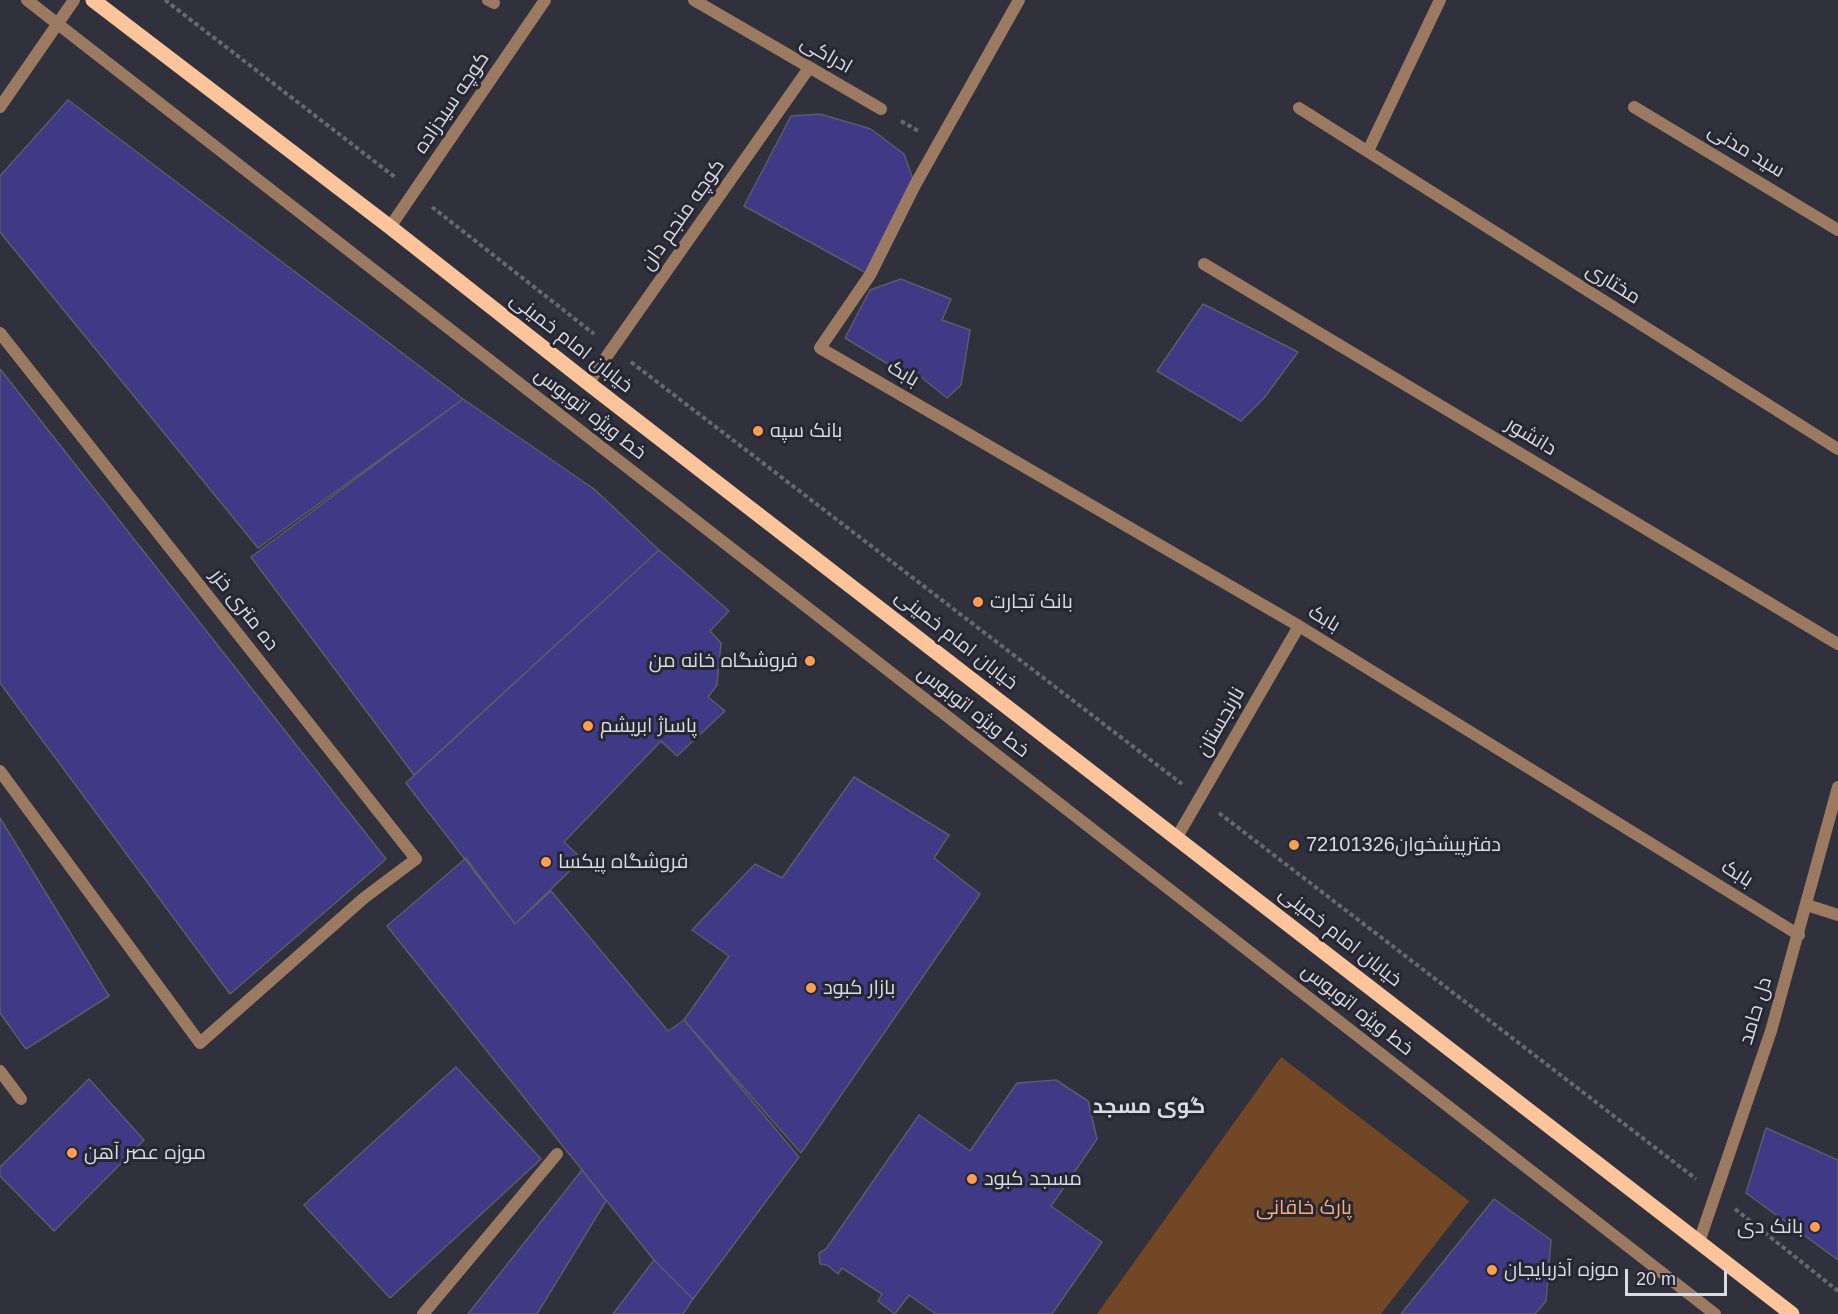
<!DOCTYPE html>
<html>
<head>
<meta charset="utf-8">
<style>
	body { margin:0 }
	#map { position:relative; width:1838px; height:1314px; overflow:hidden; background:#30313d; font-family:Helvetica,sans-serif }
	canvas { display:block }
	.scale { position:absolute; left:1625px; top:1269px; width:102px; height:27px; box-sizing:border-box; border:3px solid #dadae2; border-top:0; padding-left:8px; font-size:18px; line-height:21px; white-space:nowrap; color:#dadae2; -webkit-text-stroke:4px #262733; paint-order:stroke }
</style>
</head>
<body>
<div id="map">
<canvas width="1838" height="1314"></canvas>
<div class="scale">20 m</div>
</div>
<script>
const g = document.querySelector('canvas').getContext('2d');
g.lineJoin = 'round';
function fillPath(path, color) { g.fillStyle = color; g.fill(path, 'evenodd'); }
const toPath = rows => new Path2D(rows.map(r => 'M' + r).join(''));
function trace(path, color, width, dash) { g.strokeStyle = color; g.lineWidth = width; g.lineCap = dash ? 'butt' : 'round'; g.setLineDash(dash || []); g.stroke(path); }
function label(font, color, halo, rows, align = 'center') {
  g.font = font + ' Helvetica,Cairo,sans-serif'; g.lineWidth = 6; g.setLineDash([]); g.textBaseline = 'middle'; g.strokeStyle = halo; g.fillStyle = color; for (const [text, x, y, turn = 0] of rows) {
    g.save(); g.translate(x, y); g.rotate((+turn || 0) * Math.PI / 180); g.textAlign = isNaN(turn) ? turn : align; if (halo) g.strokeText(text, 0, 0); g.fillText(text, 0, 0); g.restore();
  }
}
fillPath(toPath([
	[1281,1057,1469,1201,1381,1314,1097,1314]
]), '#724725');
const building = toPath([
	[68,100,463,399,258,548,0,232,0,176,68,100],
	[820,114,871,129,904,154,915,185,870,275,744,206,791,116,820,114],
	[901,279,951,299,942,320,970,330,961,385,947,398,921,377,898,370,845,338,870,290,901,279],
	[1203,304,1298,352,1264,398,1241,421,1157,371,1203,304],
	[0,369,386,859,230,994,0,683,0,369],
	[463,399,594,489,659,550,414,775,251,557,463,399],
	[659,550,729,611,710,631,721,643,717,685,708,697,725,711,677,756,661,741,564,842,582,859,515,924,406,783,659,550],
	[854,777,949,835,934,858,980,894,801,1153,684,1020,729,956,692,930,755,864,782,878,854,777],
	[0,818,109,996,26,1049,0,1013,0,818],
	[466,858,515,924,551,891,668,1031,684,1020,799,1157,693,1299,654,1260,387,926,466,858],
	[456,1067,541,1159,390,1298,304,1205,456,1067],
	[89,1079,144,1140,54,1231,0,1176,0,1167,89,1079],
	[1056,1080,1088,1101,1097,1139,1051,1206,1102,1242,1052,1314,936,1314,909,1295,895,1314,878,1301,882,1294,842,1268,838,1274,827,1265,820,1264,819,1253,826,1249,919,1115,970,1151,1017,1083,1056,1080],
	[1766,1128,1838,1160,1838,1260,1746,1193,1766,1128],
	[582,1170,606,1201,537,1314,468,1314,582,1170],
	[1494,1199,1551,1240,1546,1301,1535,1314,1401,1314,1494,1199],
	[654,1260,693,1299,683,1314,613,1314,654,1260]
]);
fillPath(building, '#3f3986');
trace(building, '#5b5c6a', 1.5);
trace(toPath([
	[165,0,396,178],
	[901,121,920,132],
	[432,207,594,334],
	[631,362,1182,784],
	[1219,813,1696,1179],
	[1735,1209,1838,1291]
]), '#676772', 4, [4.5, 3]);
trace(toPath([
	[27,0,1715,1314],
	[588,383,809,68]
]), '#9c7a61', 12);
trace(toPath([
	[488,0,494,3],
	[694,0,881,109],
	[1019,0,915,185,870,275,820,348,1299,626,1799,935],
	[0,107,74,0],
	[1634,107,1838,230],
	[1299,108,1838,449],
	[1368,151,1440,0],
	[390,227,545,0],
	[1204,264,1838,644],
	[0,333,416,859,364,898,200,1043,0,771],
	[1177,837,1299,626],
	[1807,905,1838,915],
	[0,1071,21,1099],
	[1699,1242,1771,1031,1838,787],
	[423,1314,557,1154]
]), '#9c7a61', 12);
trace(toPath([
	[93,0,390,227,588,383,1792,1314]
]), '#fcc49b', 15);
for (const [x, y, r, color] of [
	[758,431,6,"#fc9e52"],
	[978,602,6,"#fc9e52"],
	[810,661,6,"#fc9e52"],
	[588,726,6,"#fc9e52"],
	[1294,845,6,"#fc9e52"],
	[546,862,6,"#fc9e52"],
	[811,988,6,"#fc9e52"],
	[72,1153,6,"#fc9e52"],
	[972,1179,6,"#fc9e52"],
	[1815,1227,6,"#fc9e52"],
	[1492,1270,6,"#fc9e52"]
]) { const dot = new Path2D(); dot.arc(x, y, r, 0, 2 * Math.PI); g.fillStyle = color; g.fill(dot); trace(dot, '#262733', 2); }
label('20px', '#dadae2', '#262733', [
	["ادراکی",826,55,30],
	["کوچه سیدزاده",452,103,-56],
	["سید مدنی",1746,151,31],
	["کوچه منجم دان",683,215,-55],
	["مختاری",1613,284,32],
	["خیابان امام خمینی",571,343,38],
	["بابک",903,374,30],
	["خط ویژه اتوبوس",590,414,38],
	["دانشور",1531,437,31],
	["ده متری خزر",244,610,52],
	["بابک",1324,619,31],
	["خیابان امام خمینی",956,640,38],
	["خط ویژه اتوبوس",973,712,38],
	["نارنجستان",1221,722,-60],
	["بابک",1737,874,32],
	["خیابان امام خمینی",1340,937,38],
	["خط ویژه اتوبوس",1357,1010,38],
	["دل حامد",1756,1011,-73]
]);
label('20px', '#dadae2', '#262733', [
	["بانک سپه",770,431],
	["بانک تجارت",990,602],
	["فروشگاه خانه من",798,661,"right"],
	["پاساژ ابریشم",600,726],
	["دفترپیشخوان72101326",1306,845],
	["فروشگاه پیکسا",558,862],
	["بازار کبود",823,988],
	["موزه عصر آهن",84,1153],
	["مسجد کبود",984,1179],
	["بانک دی",1803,1227,"right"],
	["موزه آذربایجان",1504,1270]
], 'left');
label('20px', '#ffae70', '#262733', [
	["پارک خاقانی",1304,1208]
]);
label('bold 21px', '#dadae2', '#262733', [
	["گوی مسجد",1149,1107]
]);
</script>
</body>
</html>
